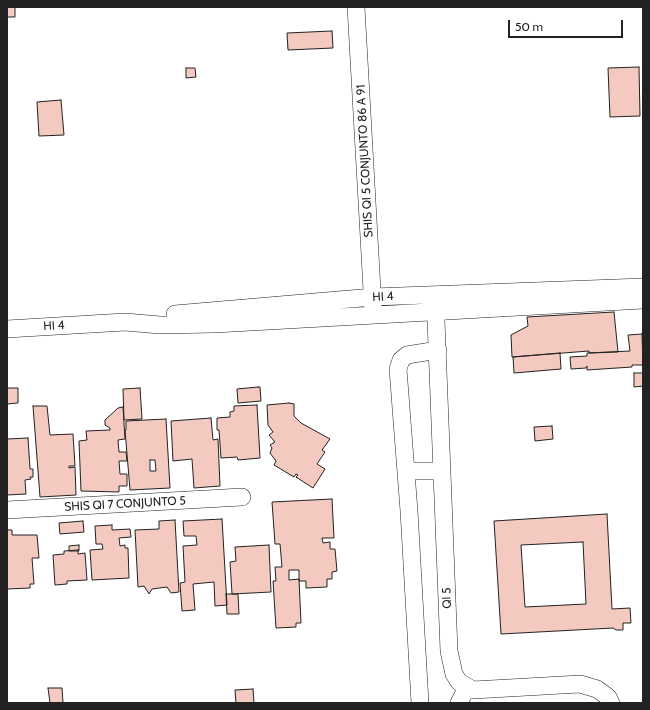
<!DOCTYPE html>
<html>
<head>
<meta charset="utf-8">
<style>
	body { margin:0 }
	#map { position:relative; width:650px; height:710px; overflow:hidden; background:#fff; font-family:Cabin,sans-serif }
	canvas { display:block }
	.frame { position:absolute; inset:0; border:8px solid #222; pointer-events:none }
	.scale { position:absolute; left:508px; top:20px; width:115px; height:18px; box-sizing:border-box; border:2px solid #222; border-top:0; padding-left:5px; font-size:12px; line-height:14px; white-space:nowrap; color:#222; -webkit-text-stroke:3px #fff; paint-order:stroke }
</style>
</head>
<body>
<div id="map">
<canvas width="650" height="710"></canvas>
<div class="frame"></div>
<div class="scale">50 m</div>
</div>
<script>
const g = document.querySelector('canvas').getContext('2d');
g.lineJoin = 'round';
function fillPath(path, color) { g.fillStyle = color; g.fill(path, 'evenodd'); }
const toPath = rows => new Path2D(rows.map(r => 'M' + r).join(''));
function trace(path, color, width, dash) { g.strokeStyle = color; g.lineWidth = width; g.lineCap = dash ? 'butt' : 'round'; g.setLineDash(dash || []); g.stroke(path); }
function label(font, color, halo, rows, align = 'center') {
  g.font = font + ' Cabin,sans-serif'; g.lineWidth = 3; g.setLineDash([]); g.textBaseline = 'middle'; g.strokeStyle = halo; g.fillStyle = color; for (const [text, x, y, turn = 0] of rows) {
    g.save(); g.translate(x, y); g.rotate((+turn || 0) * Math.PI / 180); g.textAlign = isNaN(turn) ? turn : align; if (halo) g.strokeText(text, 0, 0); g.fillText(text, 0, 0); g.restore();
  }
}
const building = toPath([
	[7,7,15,7,15,17,7,17,7,7],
	[332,31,333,48,288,50,287,33,332,31],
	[639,67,640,116,610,117,608,68,639,67],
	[186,68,195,68,196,77,186,78,186,68],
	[61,100,64,135,39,136,37,102,61,100],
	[614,312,618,352,589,353,589,351,512,357,511,335,528,326,527,317,614,312],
	[642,334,643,365,632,365,632,367,587,370,587,366,586,368,571,369,570,357,587,356,587,353,630,351,628,335,642,334],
	[560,353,561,369,514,373,513,357,560,353],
	[634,373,643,373,643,386,634,387,634,373],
	[258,387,260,387,261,401,238,403,237,389,258,387],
	[7,388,18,388,18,403,7,404,7,388],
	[140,388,142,419,124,420,123,389,140,388],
	[289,403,294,404,294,416,301,423,330,439,322,450,325,452,317,464,325,469,313,488,296,477,298,475,296,474,294,477,274,465,276,461,270,453,272,448,270,445,275,442,269,435,273,432,268,425,267,405,289,403],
	[257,405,260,458,238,460,237,457,221,458,219,430,217,430,217,418,230,417,230,412,234,411,234,406,257,405],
	[33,406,47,406,50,435,73,434,75,466,69,466,69,468,75,467,76,495,40,497,33,406],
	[123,407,125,439,118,440,119,452,126,452,127,461,119,461,120,474,127,474,127,486,119,486,119,492,81,491,79,441,87,440,86,431,110,430,110,428,105,425,105,420,118,408,123,407],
	[211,418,213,440,218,439,220,486,194,488,192,459,173,461,171,421,211,418],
	[166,419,170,488,130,490,125,430,126,430,126,421,166,419],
	[150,460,155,460,156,471,150,471,150,460],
	[552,426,553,439,535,441,534,427,552,426],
	[28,438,30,469,33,469,33,477,30,477,31,479,25,480,26,494,7,495,7,439,28,438],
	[332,499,334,538,322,538,323,543,330,542,330,549,335,549,337,571,332,572,332,579,327,579,327,587,306,588,306,581,299,581,299,570,289,570,289,580,299,579,301,623,296,623,296,627,276,628,273,581,276,581,275,567,282,567,280,544,275,544,272,502,332,499],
	[607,514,612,609,630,608,631,623,623,623,623,630,616,630,613,628,501,634,494,521,607,514],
	[583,542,586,604,525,607,521,545,583,542],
	[222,519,227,605,215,606,214,582,193,584,195,610,182,611,180,583,185,582,183,546,197,545,196,536,184,536,183,521,222,519],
	[175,520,179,592,171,593,167,587,152,589,149,594,144,586,138,587,135,530,159,529,159,521,175,520],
	[83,521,84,532,60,534,59,523,83,521],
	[112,525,112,530,130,529,131,537,119,538,120,546,125,545,125,548,128,548,129,578,92,580,90,550,103,549,102,544,96,544,95,526,112,525],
	[7,530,12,530,12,535,37,535,39,558,32,558,34,584,30,584,30,588,7,589,7,530],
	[79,545,79,551,69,551,69,546,79,545],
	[269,545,271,592,232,594,230,562,236,561,235,547,269,545],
	[78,550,78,554,85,553,87,580,67,581,67,584,55,585,53,555,64,554,64,551,78,550],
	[226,594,238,594,239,614,227,614,226,594],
	[48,688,62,688,63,703,50,703,48,688],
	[253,689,254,703,236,703,235,690,253,689]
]);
fillPath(building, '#f3c9c0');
trace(building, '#222', 1);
const minor = toPath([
	[356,7,373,308],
	[435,295,449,651,454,674,459,682,473,690,580,684,597,689,608,697,611,703],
	[175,314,373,297,643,287],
	[7,329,125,322,160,325,215,324,643,300],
	[406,471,442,471],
	[7,510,242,497],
	[420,703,409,511,398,369,401,360,407,355,438,350],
	[459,703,467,687]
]);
trace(minor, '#222', 18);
trace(minor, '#fff', 17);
label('12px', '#222', '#fff', [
	["SHIS QI 5 CONJUNTO 86 A 91",365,161,-93],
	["HI 4",383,297,-3],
	["HI 4",54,326,-3],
	["SHIS QI 7 CONJUNTO 5",125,504,-3],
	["QI 5",447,598,-92]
]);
</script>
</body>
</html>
